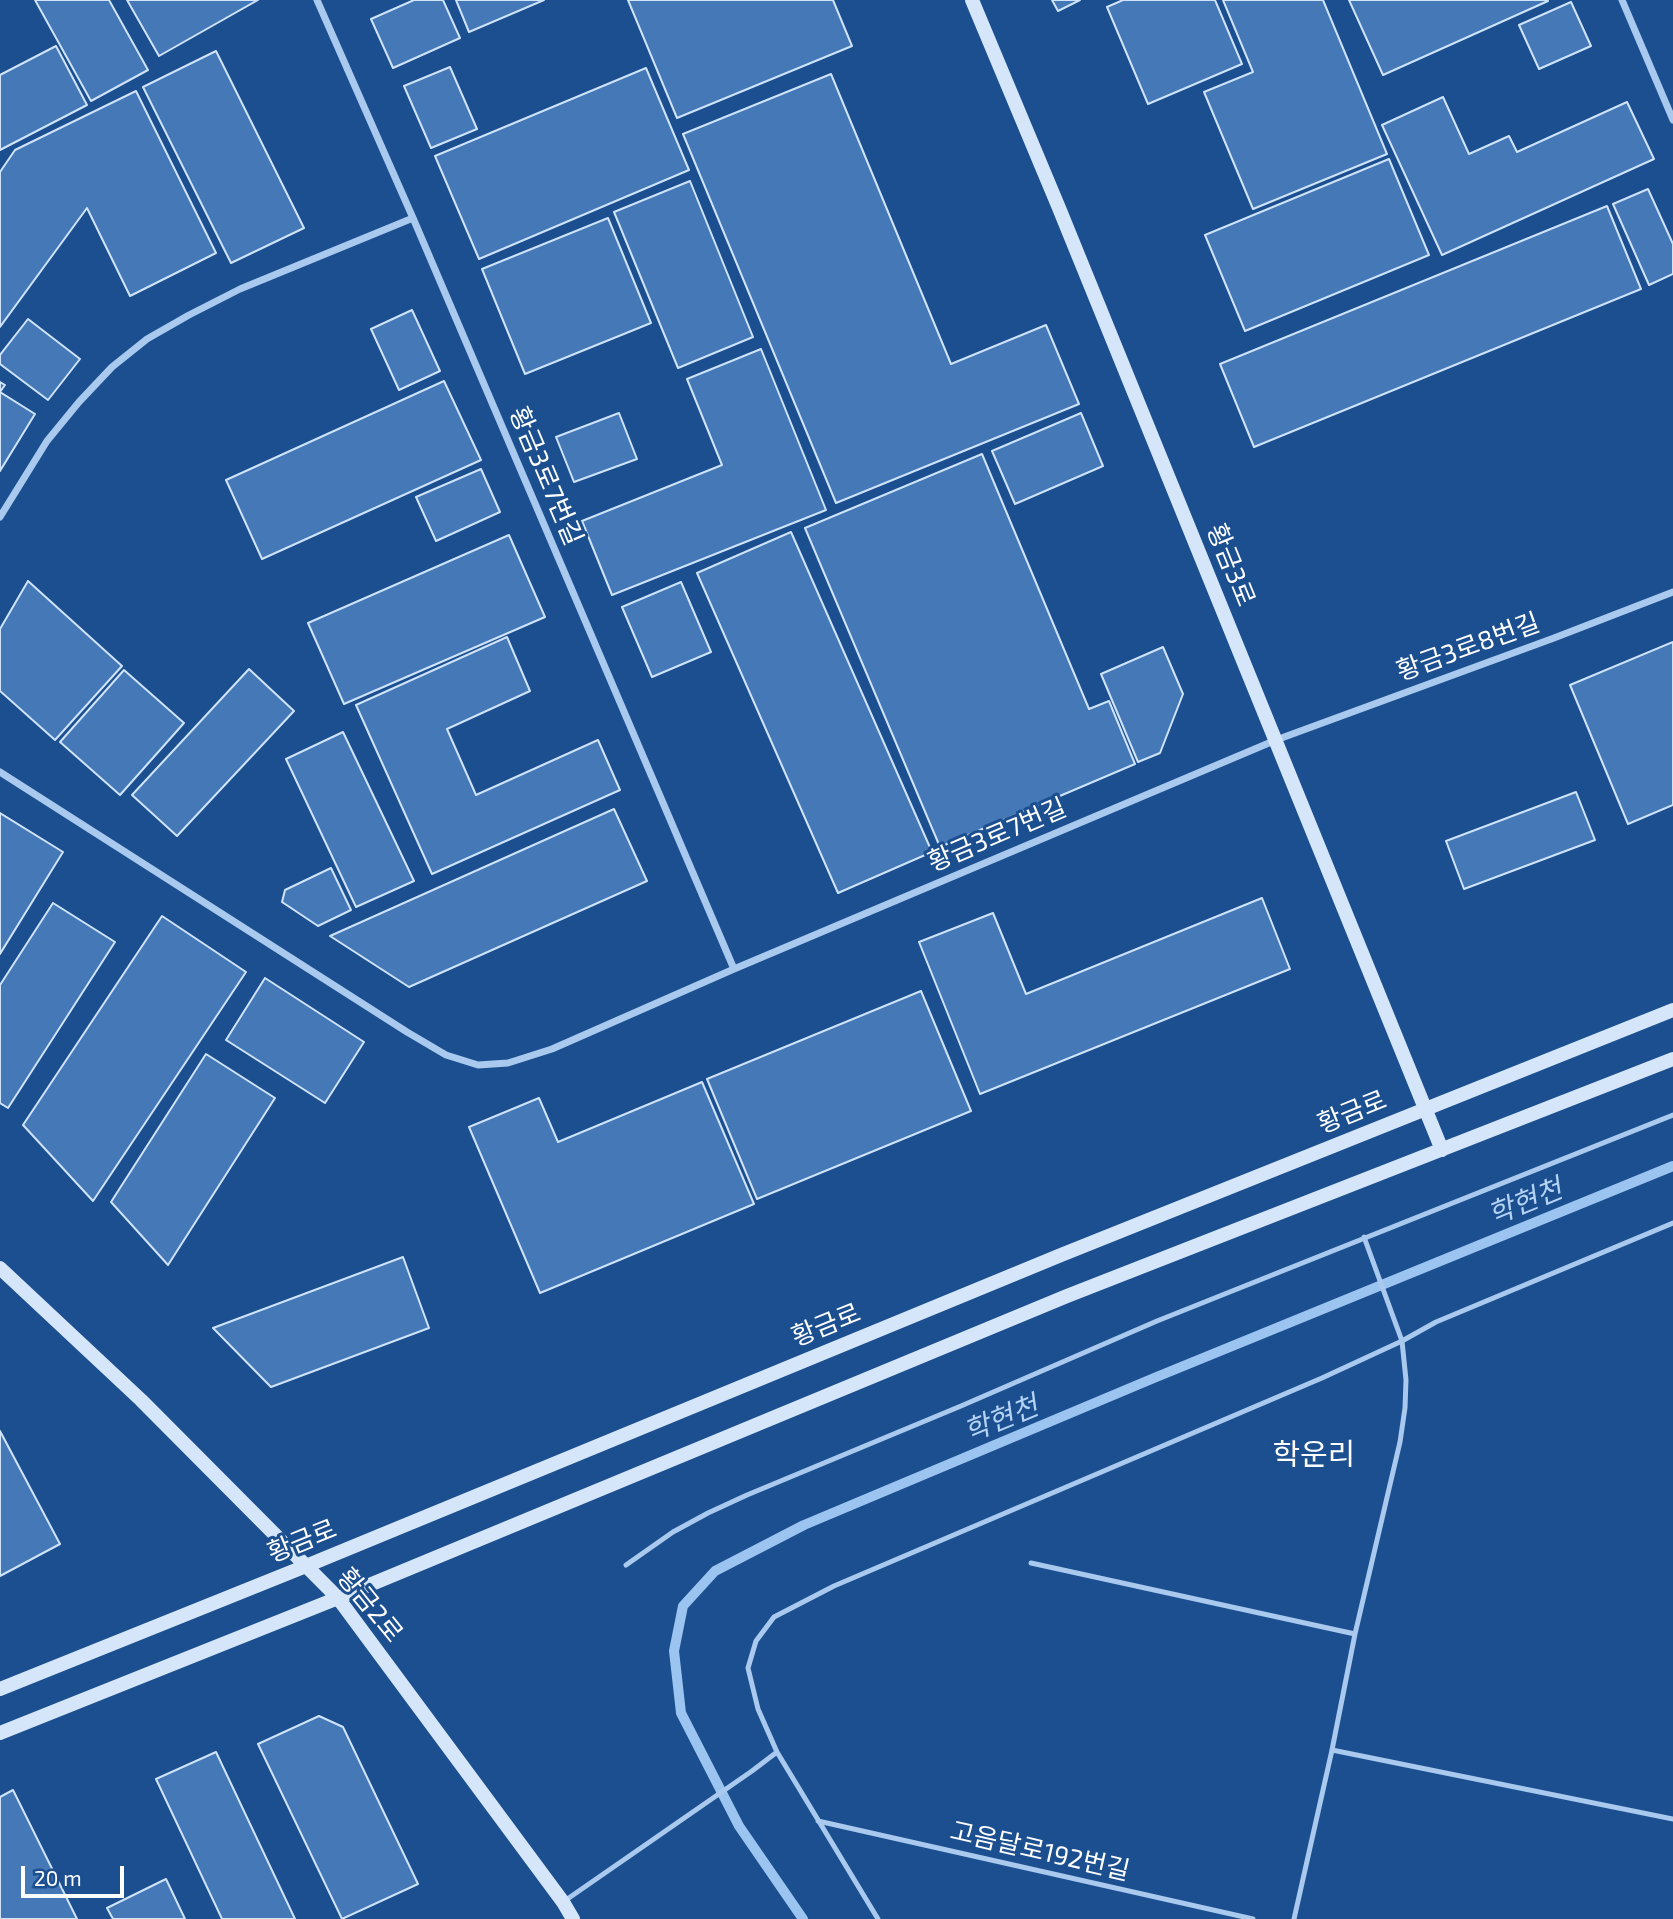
<!DOCTYPE html>
<html>
<head>
<meta charset="utf-8">
<style>
	body { margin:0 }
	#map { position:relative; width:1673px; height:1919px; overflow:hidden; background:#1b4f8f; font-family:"Exo 2",sans-serif }
	canvas { display:block }
	.scale { position:absolute; left:21px; top:1866px; width:103px; height:32px; box-sizing:border-box; border:4px solid #fff; border-top:0; padding-left:9px; font-size:21px; line-height:24px; white-space:nowrap; color:#fff; -webkit-text-stroke:5px #1b4f8f; paint-order:stroke }
</style>
</head>
<body>
<div id="map">
<canvas width="1673" height="1919"></canvas>
<div class="scale">20 m</div>
</div>
<script>
const g = document.querySelector('canvas').getContext('2d');
g.lineJoin = 'round';
const toPath = rows => new Path2D(rows.map(r => 'M' + r).join(''));
function trace(path, color, width, dash) { g.strokeStyle = color; g.lineWidth = width; g.lineCap = dash ? 'butt' : 'round'; g.setLineDash(dash || []); g.stroke(path); }
function fillPath(path, color) { g.fillStyle = color; g.fill(path, 'evenodd'); }
function label(font, color, halo, rows, align = 'center') {
  g.font = font + ' "Exo 2","Noto Sans KR",sans-serif'; g.lineWidth = 6; g.setLineDash([]); g.textBaseline = 'middle'; g.strokeStyle = halo; g.fillStyle = color; for (const [text, x, y, turn = 0] of rows) {
    g.save(); g.translate(x, y); g.rotate((+turn || 0) * Math.PI / 180); g.textAlign = isNaN(turn) ? turn : align; if (halo) g.strokeText(text, 0, 0); g.fillText(text, 0, 0); g.restore();
  }
}
trace(toPath([
	[803,1919,739,1826,681,1713,674,1651,683,1606,715,1571,804,1525,1154,1378,1673,1166]
]), '#9cc4f0', 10);
const building = toPath([
	[35,0,109,0,148,70,91,101,35,0],
	[127,0,258,0,159,56,127,0],
	[414,0,443,0,460,38,393,68,371,19,414,0],
	[456,0,544,0,469,32,456,0],
	[628,0,833,0,852,46,677,118,628,0],
	[1052,0,1080,0,1058,11,1052,0],
	[1123,0,1215,0,1242,64,1148,104,1107,7,1123,0],
	[1223,0,1323,0,1387,154,1253,209,1204,92,1253,72,1223,0],
	[1349,0,1547,0,1548,1,1383,75,1349,0],
	[1571,2,1591,46,1539,69,1519,25,1571,2],
	[56,46,87,105,0,150,0,75,56,46],
	[216,51,304,228,231,263,143,87,216,51],
	[450,67,477,129,431,148,404,86,450,67],
	[646,68,689,170,479,259,435,156,646,68],
	[831,74,951,364,1046,325,1079,404,836,503,683,134,831,74],
	[136,91,216,253,130,296,87,208,0,327,0,172,15,150,136,91],
	[1443,97,1469,154,1509,136,1517,152,1627,102,1654,159,1442,255,1382,125,1443,97],
	[1389,159,1429,255,1245,331,1205,235,1389,159],
	[690,181,753,337,678,368,614,212,690,181],
	[1648,189,1673,244,1673,274,1649,285,1613,204,1648,189],
	[1607,206,1641,289,1254,447,1220,364,1607,206],
	[608,218,651,323,525,374,482,269,608,218],
	[412,310,440,371,399,390,371,329,412,310],
	[28,319,80,359,48,400,0,364,0,355,28,319],
	[761,349,826,510,612,595,582,521,722,465,687,379,761,349],
	[444,381,481,460,262,559,226,480,444,381],
	[0,382,5,385,0,392,35,414,0,471,0,382],
	[619,413,637,459,574,482,556,437,619,413],
	[1081,413,1103,466,1015,504,992,451,1081,413],
	[982,454,1089,709,1109,701,1135,764,940,847,805,528,982,454],
	[481,469,500,512,436,541,416,497,481,469],
	[791,532,932,852,838,893,697,573,791,532],
	[509,535,545,617,344,704,308,623,509,535],
	[28,581,122,666,55,740,0,691,0,629,28,581],
	[681,582,711,652,652,677,622,607,681,582],
	[507,637,530,691,447,729,476,795,598,740,620,790,432,874,356,705,507,637],
	[1673,642,1673,805,1628,824,1570,685,1673,642],
	[1163,647,1183,694,1160,753,1138,762,1101,674,1163,647],
	[249,669,294,711,177,836,132,795,249,669],
	[124,670,184,723,120,795,60,742,124,670],
	[343,732,414,881,356,907,286,759,343,732],
	[1576,792,1595,840,1464,889,1446,841,1576,792],
	[614,809,647,881,409,987,330,936,614,809],
	[0,813,63,852,0,954,0,813],
	[331,868,351,910,318,926,282,902,285,890,331,868],
	[1262,898,1290,969,980,1094,919,942,993,913,1026,994,1262,898],
	[53,903,115,942,8,1108,0,1103,0,985,53,903],
	[162,916,246,972,93,1201,23,1125,162,916],
	[265,978,364,1042,325,1103,226,1040,265,978],
	[921,991,971,1111,757,1199,707,1079,921,991],
	[206,1054,275,1098,168,1265,111,1202,206,1054],
	[702,1082,754,1204,540,1293,469,1127,539,1098,558,1142,702,1082],
	[403,1257,429,1328,271,1387,213,1328,403,1257],
	[0,1431,60,1544,0,1576,0,1431],
	[319,1716,343,1727,418,1884,342,1919,258,1744,319,1716],
	[216,1752,295,1919,222,1919,156,1779,216,1752],
	[13,1790,77,1919,0,1919,0,1797,13,1790],
	[166,1879,185,1919,113,1919,107,1908,166,1879]
]);
fillPath(building, '#4478b7');
trace(building, '#cfe3fa', 2);
trace(toPath([
	[1031,1563,1355,1634],
	[626,1565,673,1532,708,1513,747,1495,961,1406,1157,1321,1673,1115],
	[1332,1750,1673,1819],
	[777,1752,878,1919],
	[818,1821,1253,1919],
	[563,1902,752,1771,777,1752,758,1709,748,1668,756,1641,774,1617,834,1586,1322,1378,1402,1341,1436,1322,1673,1223],
	[1294,1919,1332,1750,1355,1634,1400,1442,1405,1408,1406,1380,1402,1341,1364,1237]
]), '#a9c9ee', 5);
trace(toPath([
	[317,0,413,218,734,969],
	[1622,0,1673,120],
	[0,517,47,441,79,402,112,367,147,339,189,315,240,289,413,218],
	[0,772,407,1032,446,1055,478,1065,508,1063,552,1049,734,969,1276,740,1554,638,1673,592]
]), '#a9c9ee', 7);
trace(toPath([
	[972,0,1059,208,1442,1150],
	[0,1268,141,1400,338,1598,563,1902,573,1919],
	[0,1689,306,1566,1061,1255,1673,1010],
	[0,1733,338,1598,1067,1296,1673,1059]
]), '#d6e6fa', 14);
label('26px', '#fff', '#1b4f8f', [
	["황금3로7번길",546,476,67],
	["황금3로",1231,565,68],
	["황금3로8번길",1468,647,-20],
	["황금3로7번길",997,835,-23],
	["황금로",1352,1112,-22],
	["황금로",826,1325,-22],
	["황금로",302,1541,-22],
	["황금2로",370,1605,51],
	["고음달로192번길",1040,1851,13]
]);
label('italic 28px', '#b5d3f5', '#1b4f8f', [
	["학현천",1525,1202,-22],
	["학현천",1001,1419,-22]
]);
label('30px', '#fff', '#1b4f8f', [
	["학운리",1314,1455]
]);
</script>
</body>
</html>
